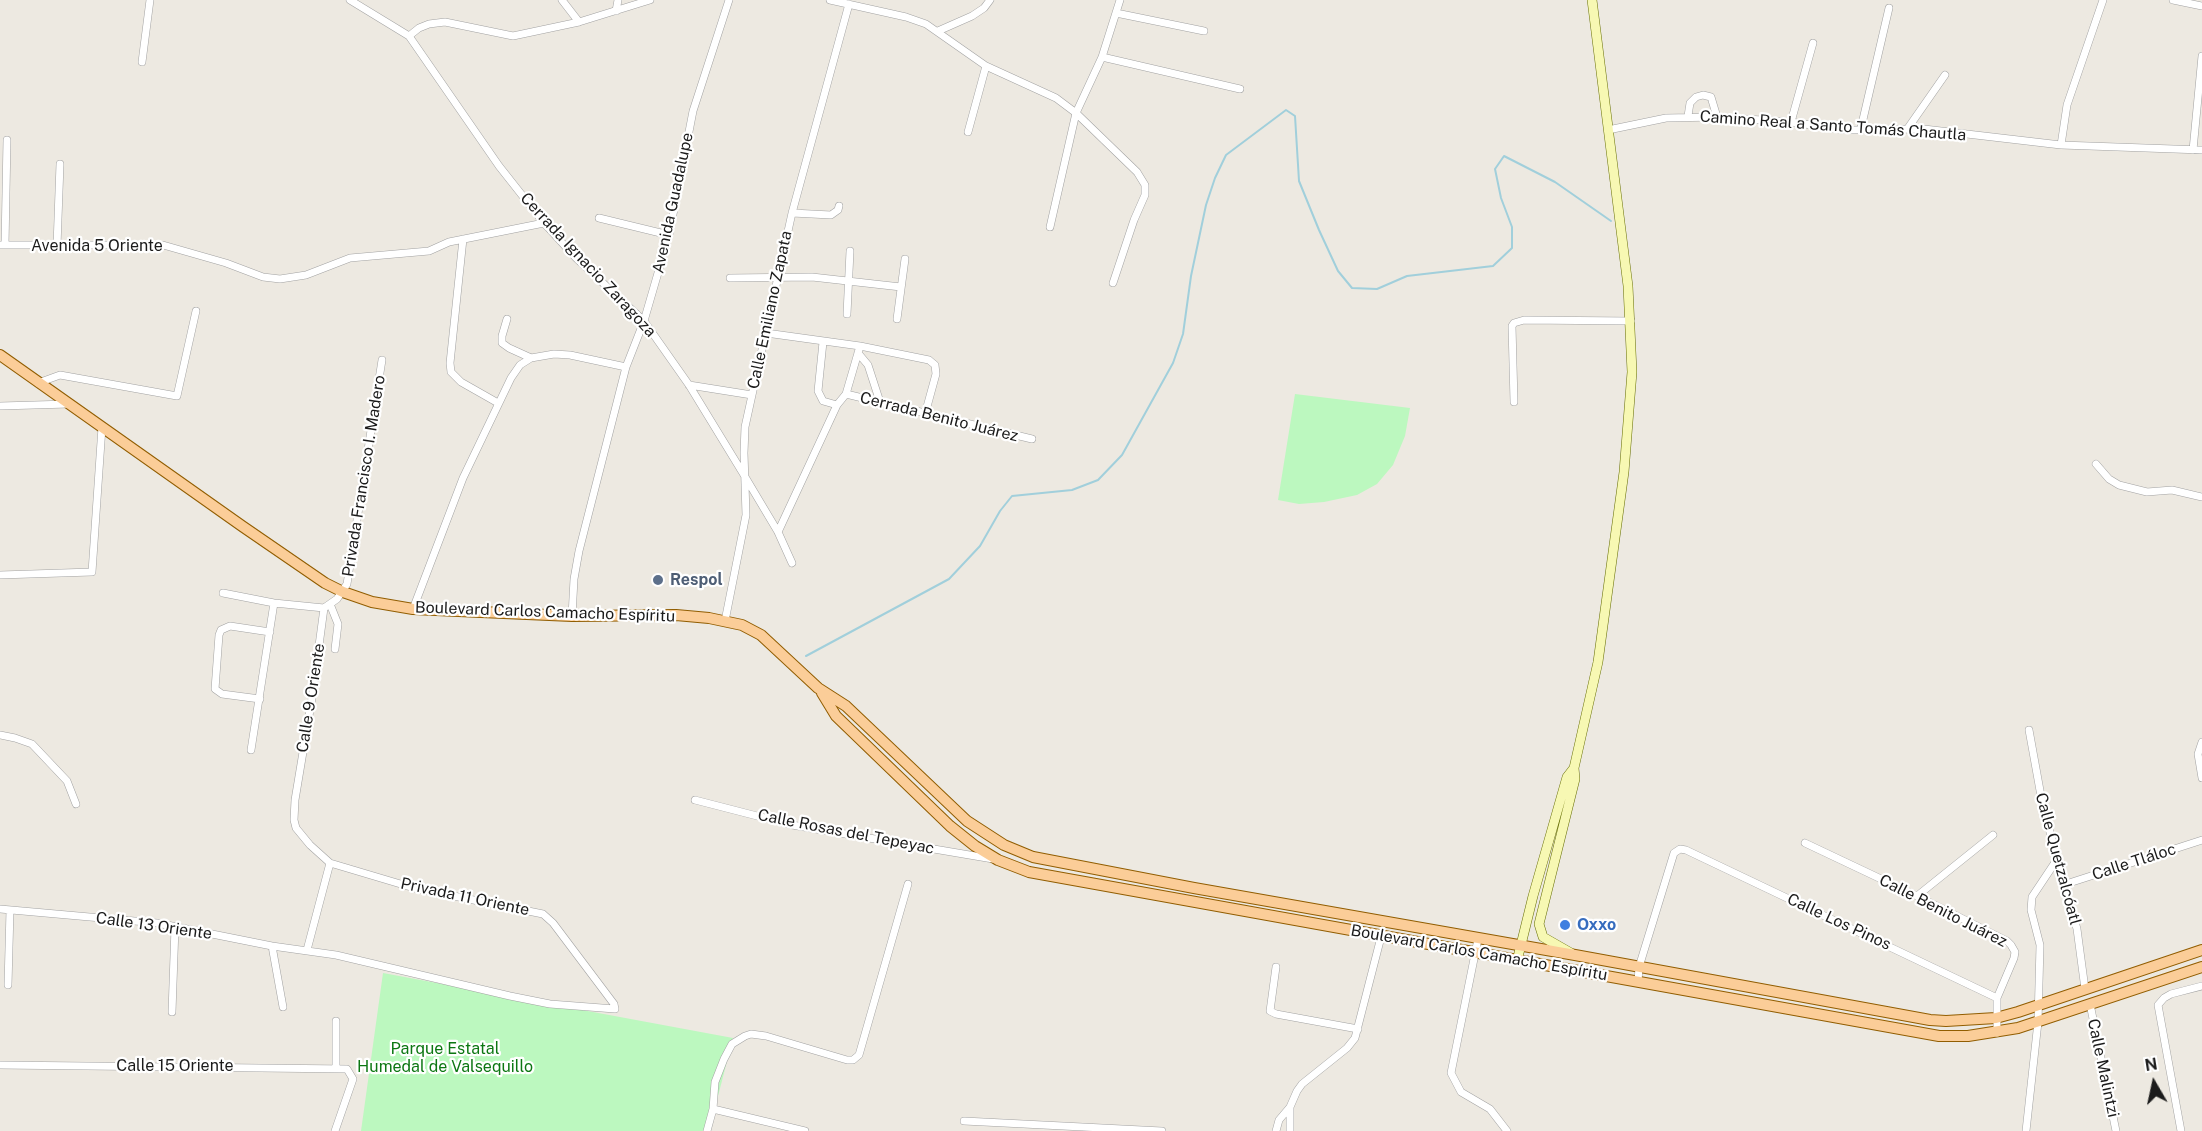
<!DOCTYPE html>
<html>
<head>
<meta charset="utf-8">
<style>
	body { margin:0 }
	#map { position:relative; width:2202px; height:1131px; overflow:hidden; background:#ede9e1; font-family:"Public Sans",sans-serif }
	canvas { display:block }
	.north { position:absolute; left:2124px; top:1053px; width:60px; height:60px; -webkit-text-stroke:4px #fff; paint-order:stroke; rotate:351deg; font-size:16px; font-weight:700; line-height:24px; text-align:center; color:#1b1b1b }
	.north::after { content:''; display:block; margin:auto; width:21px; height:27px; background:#1b1b1b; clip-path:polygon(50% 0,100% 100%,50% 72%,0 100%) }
</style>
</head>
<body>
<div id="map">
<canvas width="2202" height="1131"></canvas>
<div class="north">N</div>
</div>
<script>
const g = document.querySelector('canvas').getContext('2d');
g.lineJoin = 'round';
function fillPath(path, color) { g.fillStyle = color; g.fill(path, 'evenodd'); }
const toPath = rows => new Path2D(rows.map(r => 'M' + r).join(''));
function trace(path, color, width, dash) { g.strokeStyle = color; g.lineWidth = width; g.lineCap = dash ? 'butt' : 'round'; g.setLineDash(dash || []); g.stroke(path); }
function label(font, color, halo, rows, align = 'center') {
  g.font = font + ' "Public Sans",sans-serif'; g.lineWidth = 4.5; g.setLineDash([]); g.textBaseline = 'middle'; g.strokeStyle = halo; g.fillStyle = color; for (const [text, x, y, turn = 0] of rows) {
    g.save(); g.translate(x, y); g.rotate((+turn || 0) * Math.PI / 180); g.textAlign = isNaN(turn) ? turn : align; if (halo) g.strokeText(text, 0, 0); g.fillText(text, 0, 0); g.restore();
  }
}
fillPath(toPath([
	[1295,394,1410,408,1405,436,1393,465,1377,484,1357,495,1324,502,1299,504,1278,500],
	[383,973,733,1038,709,1131,361,1131]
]), '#bcf8bf');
trace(toPath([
	[806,656,949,579,980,546,1000,511,1012,496,1072,490,1098,480,1122,455,1173,363,1183,334,1191,276,1206,205,1215,178,1226,155,1286,110,1295,116,1299,181,1319,230,1338,271,1352,288,1377,289,1407,276,1493,266,1512,248,1512,227,1501,198,1495,169,1504,156,1555,182,1611,221]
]), '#a1cfdb', 2);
const street = toPath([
	[350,0,409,36,419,28,429,24,445,22,513,36,579,22,650,0],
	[562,0,579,22],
	[830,0,906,17,926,24,986,66,1056,98,1076,113,1137,172,1145,185,1145,195,1134,220,1113,283],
	[2173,0,2202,6],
	[616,11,618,0],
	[1116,13,1204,31],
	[938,31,972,16,984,8,990,0],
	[409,36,499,166,544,223,576,258,644,321,689,385,744,475,778,532,792,563],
	[1102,57,1240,89],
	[142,62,150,0],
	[1688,116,1690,103,1696,97,1703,95,1711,97,1717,117],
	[1791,122,1813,43],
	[1861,128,1889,8],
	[1908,128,1945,75],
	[1608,130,1666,118,1717,117,1791,122,1845,130,1924,129,2061,145,2202,150],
	[968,132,986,66],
	[2061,145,2067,105,2103,0],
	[2193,150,2202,56],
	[792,213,831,215,838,210,839,206],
	[599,218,669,235],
	[1050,227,1076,113,1102,57,1120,0],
	[463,239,450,363,451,372,461,382,498,403],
	[0,245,163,245,226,263,263,277,280,279,306,275,350,258,429,251,449,242,544,223],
	[5,245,7,140],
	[57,246,60,164],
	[730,278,812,277,901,287],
	[847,314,850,251],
	[507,319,502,336,502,343,509,348,531,358,554,354,570,355,626,367],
	[897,319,905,259],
	[766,333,860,346,929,360,935,365,936,374,925,414],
	[823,342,818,391,823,401,837,405],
	[858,353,868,365,880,402],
	[38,383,60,375,177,396,196,311],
	[689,385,752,395],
	[846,394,1032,439],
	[1514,402,1512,326,1514,323,1524,320,1631,321],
	[0,406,69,404],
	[2096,464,2109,479,2119,485,2147,492,2172,490,2202,497],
	[778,532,837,405,846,394,860,346],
	[0,575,92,572,102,427],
	[223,593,274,603,324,608],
	[330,604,338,624,335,649],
	[413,609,463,478,511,378,520,365,531,358],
	[572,616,574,579,579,551,626,367,644,321,669,235,693,111,729,0],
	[725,621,746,515,744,453,745,427,792,213,849,4],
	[260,699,222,694,215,689,219,635,221,630,230,626,270,632],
	[2029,730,2043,807,2077,929,2085,989],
	[0,735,15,738,32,744,67,781,76,804],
	[2202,742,2198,754,2202,778],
	[251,750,274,603],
	[695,800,792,825,993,859],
	[1805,843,1917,896,2007,941,2011,945,2015,952,2014,958,1997,998,1997,1033],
	[2066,884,2202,840],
	[1917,896,1993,835],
	[0,909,157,923,272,946,336,955,510,996,550,1004,615,1009,614,1004,553,923,543,914,414,888,330,863,310,845,296,828,294,820,295,800,312,698,324,608,337,599,347,584,382,360],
	[1478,939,1451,1073,1461,1092,1490,1109,1507,1131],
	[272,946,283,1007],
	[307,950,330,863],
	[1276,967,1270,1011,1276,1014,1358,1029],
	[1638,982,1639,967,1674,853,1680,849,1686,850,1997,998],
	[8,985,10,910],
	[2090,1004,2116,1131],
	[172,1012,175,927],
	[0,1065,347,1069,353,1079,335,1131],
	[336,1069,336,1021],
	[713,1109,805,1131],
	[964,1121,1162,1131],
	[707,1131,713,1109,715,1082,724,1059,732,1044,745,1036,751,1034,766,1036,847,1060,853,1060,859,1055,908,884],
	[1276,1131,1279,1120,1290,1107],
	[1290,1131,1290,1107,1297,1091,1302,1084,1347,1048,1355,1038,1381,937],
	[2026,1131,2038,1022,2040,945,2031,910,2032,897,2058,858],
	[2181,1131,2158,1005,2164,998,2171,994,2202,986]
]);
const secondary = toPath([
	[1571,953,1543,937,1539,924,1575,779,1574,768,1598,662,1624,472,1632,372,1628,286,1592,0],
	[1517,961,1533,896,1567,777,1574,768]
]);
const primary = toPath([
	[0,355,242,526,325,583,343,592,372,602,413,609,572,616,676,615,709,618,742,625,761,635,818,688,846,706,967,821,1004,845,1033,857,1194,888,1575,955,1930,1020,1946,1021,1996,1018,2018,1012,2202,950],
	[822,693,836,716,950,826,975,846,998,860,1029,872,1939,1036,1968,1036,2018,1028,2202,967]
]);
trace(street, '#a2a2a2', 8);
trace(secondary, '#676f06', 10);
trace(primary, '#915d01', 12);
trace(street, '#fff', 7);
trace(secondary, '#f7f8b3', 9);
trace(primary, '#fbcd98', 10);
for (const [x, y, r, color] of [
	[658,580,6,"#5c6f8a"],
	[1565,925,6,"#3f7fe0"]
]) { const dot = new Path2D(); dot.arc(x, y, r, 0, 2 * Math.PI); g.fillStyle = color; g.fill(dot); trace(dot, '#fff', 2); }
label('16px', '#1b1b1b', '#fff', [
	["Camino Real a Santo Tomás Chautla",1833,126,4],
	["Avenida Guadalupe",673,203,-78],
	["Avenida 5 Oriente",97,246],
	["Cerrada Ignacio Zaragoza",588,265,47],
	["Calle Emiliano Zapata",770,310,-78],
	["Cerrada Benito Juárez",939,417,14],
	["Privada Francisco I. Madero",364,476,-81],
	["Boulevard Carlos Camacho Espíritu",545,612,2],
	["Calle 9 Oriente",311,698,-81],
	["Calle Rosas del Tepeyac",846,832,11],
	["Calle Quetzalcóatl",2058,859,75],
	["Calle Tláloc",2134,862,-18],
	["Privada 11 Oriente",465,897,12],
	["Calle Benito Juárez",1943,911,27],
	["Calle Los Pinos",1839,922,25],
	["Calle 13 Oriente",154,926,8],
	["Boulevard Carlos Camacho Espíritu",1479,953,10],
	["Calle 15 Oriente",175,1066],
	["Calle Malintzi",2103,1068,78]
]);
label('bold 16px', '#4e5e75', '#fff', [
	["Respol",670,580]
], 'left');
label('bold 16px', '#366cbe', '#fff', [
	["Oxxo",1577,925]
], 'left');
label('16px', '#0c7712', '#fff', [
	["Parque Estatal",445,1049],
	["Humedal de Valsequillo",445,1067]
]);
</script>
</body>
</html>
